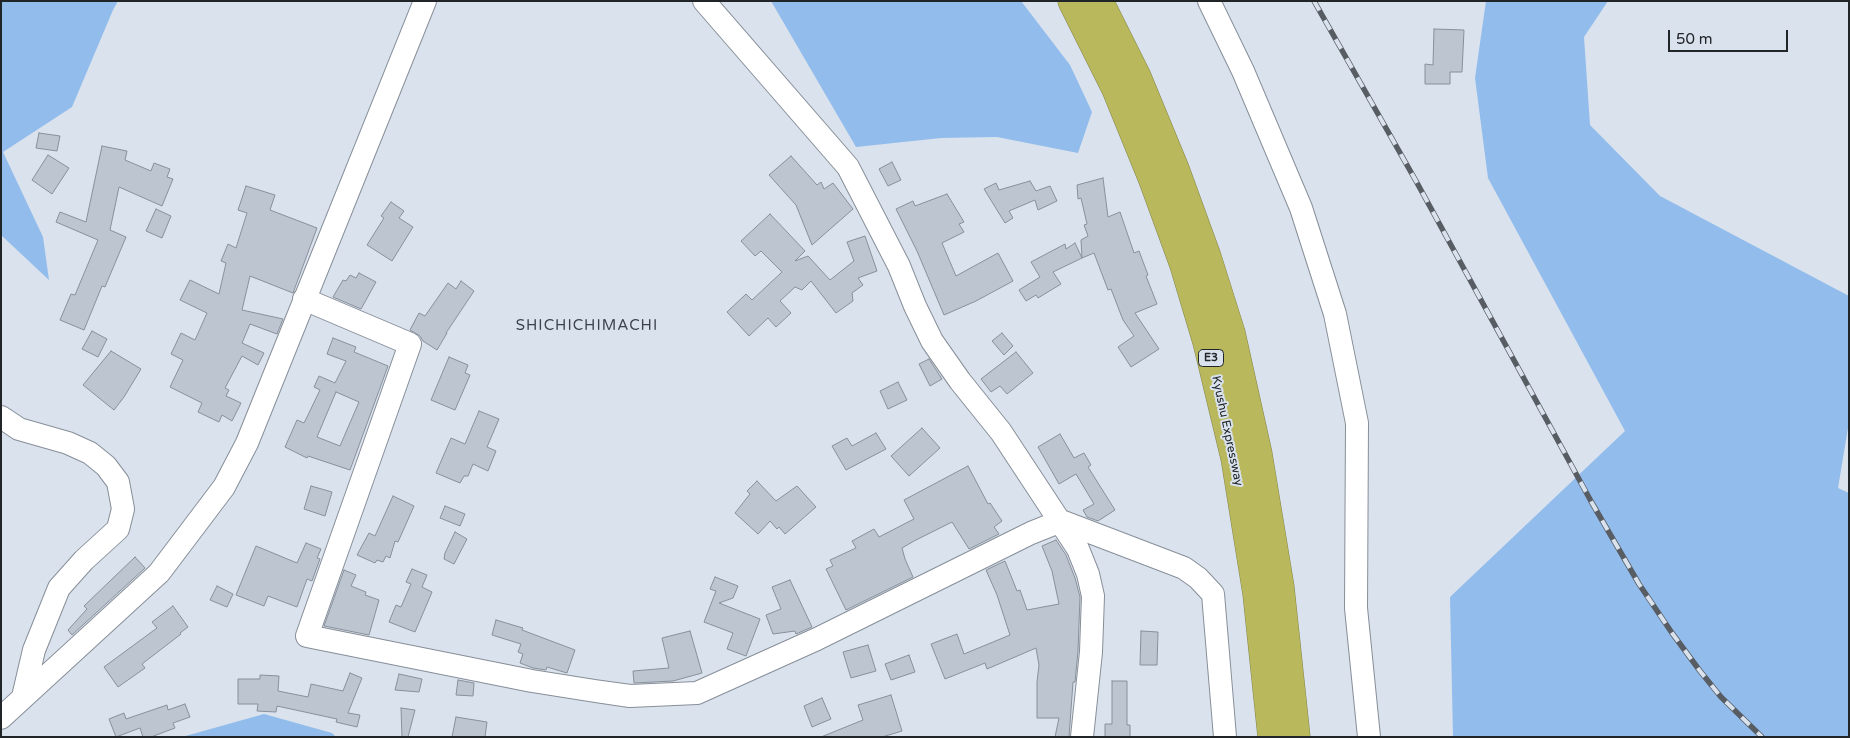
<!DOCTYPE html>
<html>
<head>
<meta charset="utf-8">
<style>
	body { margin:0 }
	#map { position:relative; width:1850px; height:738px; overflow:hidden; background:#d9e2ed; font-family:"Varela Round",sans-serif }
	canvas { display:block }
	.frame { position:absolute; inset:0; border:2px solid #212528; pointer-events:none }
	.scale { position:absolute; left:1668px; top:30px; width:120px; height:22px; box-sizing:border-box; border:2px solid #212528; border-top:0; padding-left:6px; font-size:15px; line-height:18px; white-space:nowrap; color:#212528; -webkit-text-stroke:4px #d9e2ed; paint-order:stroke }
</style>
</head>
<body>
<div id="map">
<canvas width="1850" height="738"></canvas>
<div class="frame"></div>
<div class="scale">50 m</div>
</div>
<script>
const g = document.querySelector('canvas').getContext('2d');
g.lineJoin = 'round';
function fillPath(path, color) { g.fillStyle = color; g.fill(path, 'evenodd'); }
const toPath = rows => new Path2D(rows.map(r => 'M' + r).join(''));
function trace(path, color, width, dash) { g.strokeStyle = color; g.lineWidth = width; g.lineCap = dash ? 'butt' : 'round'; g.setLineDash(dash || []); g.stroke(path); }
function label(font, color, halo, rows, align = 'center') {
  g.font = font + ' "Varela Round",sans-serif'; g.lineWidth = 4; g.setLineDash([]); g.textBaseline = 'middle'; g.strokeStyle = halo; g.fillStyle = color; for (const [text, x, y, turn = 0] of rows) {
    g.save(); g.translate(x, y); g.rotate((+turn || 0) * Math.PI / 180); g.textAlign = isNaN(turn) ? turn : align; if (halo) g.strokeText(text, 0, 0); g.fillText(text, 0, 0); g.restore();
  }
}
fillPath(toPath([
	[1,1,118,1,113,10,72,107,3,152,43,237,49,280,1,235],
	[771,1,1021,1,1070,65,1092,112,1078,153,997,137,941,138,856,147],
	[1486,1,1608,1,1584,37,1590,125,1660,196,1849,296,1849,422,1838,488,1849,493,1849,737,1453,737,1450,597,1625,431,1488,178,1475,78],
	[264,714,332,733,336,737,182,737]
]), '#92bcec');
const building = toPath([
	[1434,29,1464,30,1462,72,1450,72,1450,84,1425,84,1425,64,1433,65,1434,29],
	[39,133,60,136,57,151,36,148,39,133],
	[102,146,127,151,125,160,151,171,154,163,170,169,167,177,173,179,162,206,119,187,110,230,126,237,105,287,102,286,84,330,60,320,71,294,75,295,98,240,56,222,60,212,86,222,102,146],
	[48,155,69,168,52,194,32,180,48,155],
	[791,156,817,185,821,182,824,189,833,183,853,209,812,245,796,205,769,175,791,156],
	[892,162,901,180,888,186,879,169,892,162],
	[1103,178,1108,217,1120,212,1134,253,1139,251,1148,275,1146,276,1157,304,1135,313,1159,349,1131,367,1118,347,1134,336,1123,320,1111,289,1108,290,1094,253,1082,258,1081,240,1088,236,1084,225,1087,224,1081,198,1078,199,1077,185,1103,178],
	[1030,181,1036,191,1050,186,1057,201,1038,210,1035,200,1009,211,1013,218,1005,223,984,189,996,183,999,190,1030,181],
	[246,186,275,195,270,210,317,228,293,293,250,276,242,310,283,319,277,334,250,324,242,343,264,353,258,365,242,356,225,388,229,390,226,396,241,403,232,421,222,415,219,422,198,412,202,403,170,387,183,360,171,354,181,333,195,340,207,313,180,300,190,280,219,294,226,263,221,261,228,244,236,248,247,213,238,210,246,186],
	[947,194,964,222,959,224,964,232,942,243,956,276,998,253,1013,281,976,301,944,315,917,251,896,209,913,201,915,206,947,194],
	[391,202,404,211,399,218,413,227,392,261,367,245,384,218,381,216,391,202],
	[156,209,171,216,162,238,146,231,156,209],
	[770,214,805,251,795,261,808,256,830,280,854,261,847,242,865,236,877,271,858,278,863,285,852,293,853,301,836,313,811,281,802,290,795,287,780,301,791,313,776,327,768,318,749,336,727,312,746,294,752,300,782,272,761,251,755,256,741,241,770,214],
	[1075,243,1082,258,1053,272,1061,284,1038,298,1036,295,1026,301,1019,290,1040,277,1031,262,1065,244,1066,249,1075,243],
	[359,273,376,282,361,309,333,297,343,280,346,281,350,275,356,278,359,273],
	[461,281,474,291,446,333,447,333,437,350,423,341,420,336,410,330,419,313,425,316,448,283,456,289,461,281],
	[92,331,107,339,98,357,82,349,92,331],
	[1002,333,1013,346,1004,355,992,341,1002,333],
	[333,338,356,347,354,352,388,366,350,470,308,456,307,458,285,447,297,420,304,423,308,415,320,390,314,387,319,376,335,383,346,361,327,354,333,338],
	[336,392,359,402,340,446,317,437,336,392],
	[111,351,141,369,124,397,114,410,83,385,111,351],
	[1016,352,1033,373,1007,394,1000,386,991,392,981,379,1016,352],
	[449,357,468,365,465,373,470,375,455,410,431,400,449,357],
	[929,359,942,379,930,386,919,364,929,359],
	[898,382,907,400,888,409,880,391,898,382],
	[479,411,499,419,487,447,496,451,488,471,473,464,468,476,464,476,460,483,436,473,451,438,465,444,479,411],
	[922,428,940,448,909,476,891,456,922,428],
	[876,433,886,449,846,470,832,446,847,438,852,446,876,433],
	[1060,434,1074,458,1084,453,1091,465,1088,467,1115,510,1098,521,1087,517,1083,510,1094,504,1076,474,1059,484,1038,447,1060,434],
	[968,466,988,504,990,503,1002,521,994,527,999,534,969,549,952,522,914,541,902,548,905,559,913,577,846,610,826,569,833,566,830,560,856,548,852,541,874,529,879,537,914,519,904,500,968,466],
	[757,481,776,501,797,486,816,507,785,534,779,527,777,529,770,521,758,534,735,513,750,494,747,491,757,481],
	[311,486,332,492,325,516,304,509,311,486],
	[393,496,414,506,398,542,395,541,390,558,386,556,383,562,377,560,375,563,357,555,369,533,375,536,393,496],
	[445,506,465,514,460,526,440,518,445,506],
	[455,532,467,539,454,564,444,559,445,553,455,532],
	[1056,540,1066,555,1075,578,1080,597,1078,651,1075,682,1073,682,1069,737,1055,737,1059,718,1037,718,1037,682,1039,665,1036,648,987,669,985,663,945,679,931,644,957,634,964,654,1010,635,997,595,986,570,1005,561,1017,591,1020,590,1027,610,1059,604,1052,571,1042,546,1056,540],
	[306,543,321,549,317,558,320,559,312,581,307,579,297,607,268,596,264,606,236,595,256,546,297,563,306,543],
	[135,557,145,568,72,635,68,630,87,609,84,606,135,557],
	[412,569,427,575,422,587,432,592,415,632,389,622,396,605,401,607,411,584,406,582,412,569],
	[344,570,356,575,351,586,366,592,365,595,379,600,369,635,324,626,344,570],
	[715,577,738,586,733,598,719,603,760,619,746,656,727,649,733,633,704,622,716,591,710,589,715,577],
	[790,580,812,627,796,634,795,631,773,634,766,615,781,609,772,587,790,580],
	[217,586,233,594,227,607,210,600,217,586],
	[173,606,188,627,180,633,181,634,142,664,145,668,118,687,104,667,157,628,152,622,173,606],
	[496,620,523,628,522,630,575,650,567,673,547,667,546,670,533,668,520,663,523,654,518,652,521,644,492,635,496,620],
	[690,631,702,673,673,681,634,683,633,671,669,668,662,638,690,631],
	[1141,631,1158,632,1157,665,1140,665,1141,631],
	[868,645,876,671,851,678,843,652,868,645],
	[909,655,915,672,891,680,885,664,909,655],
	[350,673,362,678,348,713,360,715,357,727,336,722,337,719,277,706,276,712,257,711,258,704,238,704,238,679,260,679,260,675,279,676,278,691,308,697,311,684,343,691,350,673],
	[399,674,422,679,419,692,395,690,399,674],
	[458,680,474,683,473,696,456,695,458,680],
	[1112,681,1127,681,1127,725,1130,725,1130,737,1105,737,1105,724,1112,724,1112,681],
	[891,695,902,731,882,737,821,737,863,720,858,705,891,695],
	[822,698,831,719,812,727,804,706,822,698],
	[185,704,190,717,173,723,175,728,151,737,143,737,140,728,116,737,109,719,124,713,126,719,167,705,168,710,185,704],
	[401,708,415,710,408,737,402,737,401,708],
	[456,717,487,722,485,737,452,737,456,717]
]);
fillPath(building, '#bdc6d0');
trace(building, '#88909a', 1);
const minor = toPath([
	[704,1,848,167,899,266,915,306,932,341,960,381,1001,432,1078,549,1088,574,1093,596,1091,652,1082,737],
	[1209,1,1243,71,1301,208,1335,314,1357,423,1356,608,1369,737],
	[304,299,410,344,307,636,532,681,595,691,630,696,697,693,817,639,1031,533,1061,521,1184,568,1198,578,1213,594,1225,737],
	[1,417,19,429,68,443,90,453,106,466,118,482,123,509,118,529,84,560,59,588,34,650,23,697],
	[1,718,159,573,224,487,247,443,425,1]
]);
const highway = toPath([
	[1072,1,1116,89,1153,180,1184,265,1207,342,1235,458,1257,594,1272,737],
	[1099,1,1137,77,1175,169,1207,257,1231,333,1258,454,1280,587,1296,737]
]);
trace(minor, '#878f99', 24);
trace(highway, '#84854a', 29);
trace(minor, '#fff', 22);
trace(highway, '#b9b85c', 28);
const rail = toPath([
	[1314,1,1416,181,1592,503,1639,584,1672,633,1700,671,1721,697,1762,737]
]);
trace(rail, '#585d63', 5.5);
trace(rail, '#d9e2ed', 4, [11]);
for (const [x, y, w] of [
	[1211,358,25]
]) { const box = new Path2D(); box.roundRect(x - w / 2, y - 8.5, w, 17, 4); g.fillStyle = '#d9e2ed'; g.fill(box); trace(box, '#212528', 1); }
label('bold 11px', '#212528', null, [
	["E3",1211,358]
]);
label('12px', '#212528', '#d9e2ed', [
	["Kyushu Expressway",1227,431,78]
]);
g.letterSpacing = '1px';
label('15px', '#3c434c', '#d9e2ed', [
	["SHICHICHIMACHI",587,326]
]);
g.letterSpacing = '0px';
</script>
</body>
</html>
